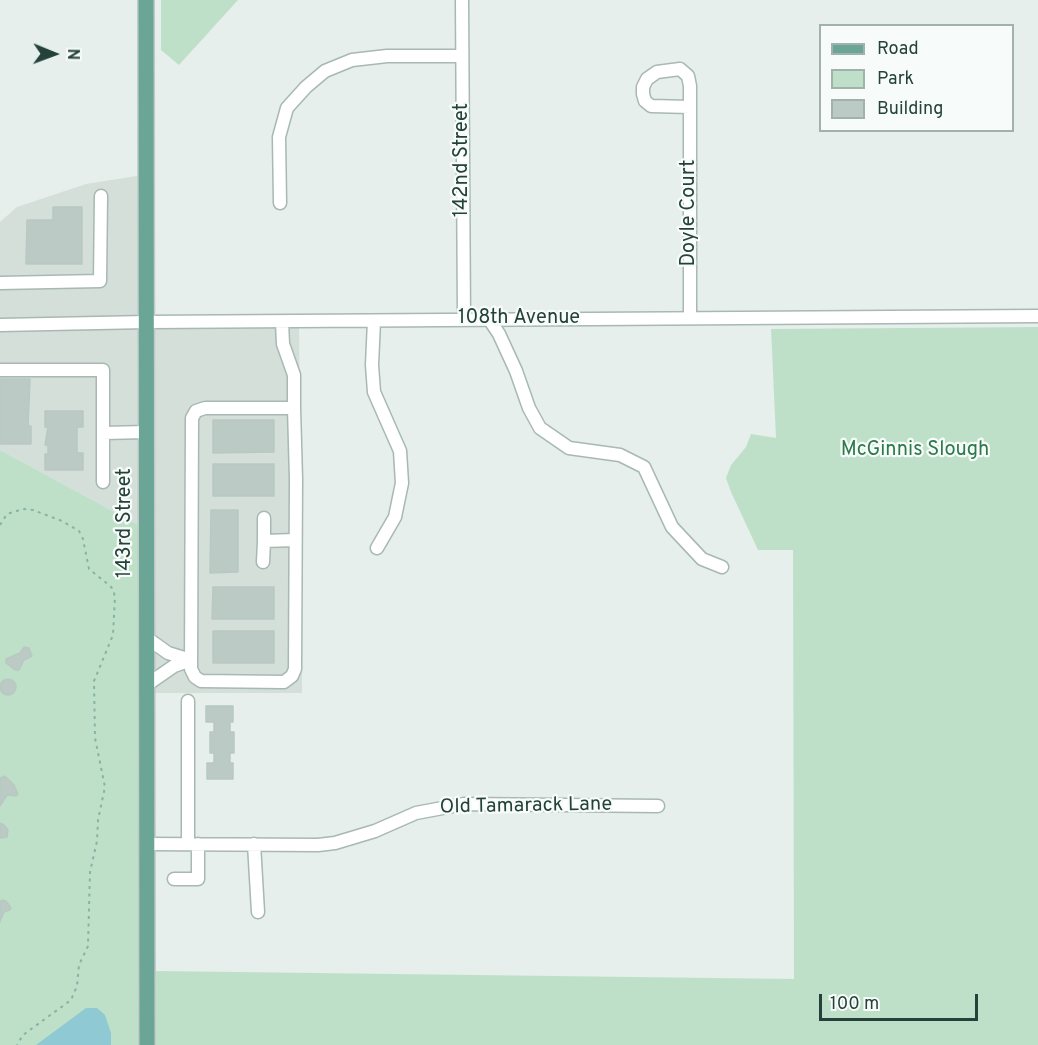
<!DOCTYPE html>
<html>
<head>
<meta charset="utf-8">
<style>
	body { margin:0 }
	#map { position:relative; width:1038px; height:1045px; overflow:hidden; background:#e6efeb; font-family:Overpass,sans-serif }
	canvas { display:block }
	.legend { position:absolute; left:819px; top:24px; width:195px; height:108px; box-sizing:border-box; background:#f7fbf9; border:2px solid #a3b1ad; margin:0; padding:8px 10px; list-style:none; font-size:18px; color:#24423a }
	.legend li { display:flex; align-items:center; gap:12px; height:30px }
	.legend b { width:30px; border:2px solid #a3b1ad }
	.north { position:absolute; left:24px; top:24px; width:60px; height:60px; -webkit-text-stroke:4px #f7fbf9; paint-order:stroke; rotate:91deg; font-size:16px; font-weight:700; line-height:24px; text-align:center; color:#24423a }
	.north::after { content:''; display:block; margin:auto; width:21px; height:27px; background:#24423a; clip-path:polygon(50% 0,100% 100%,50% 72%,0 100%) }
	.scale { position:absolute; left:819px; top:994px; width:159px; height:27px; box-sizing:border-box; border:3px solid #24423a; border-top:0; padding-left:8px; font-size:18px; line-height:21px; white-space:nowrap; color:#24423a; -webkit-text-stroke:4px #f7fbf9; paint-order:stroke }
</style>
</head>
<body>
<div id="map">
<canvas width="1038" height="1045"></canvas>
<ul class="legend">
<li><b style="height:8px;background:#6aa596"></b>Road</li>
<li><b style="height:16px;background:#bfe0c8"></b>Park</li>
<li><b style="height:16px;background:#bbcac4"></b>Building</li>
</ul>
<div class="north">N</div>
<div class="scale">100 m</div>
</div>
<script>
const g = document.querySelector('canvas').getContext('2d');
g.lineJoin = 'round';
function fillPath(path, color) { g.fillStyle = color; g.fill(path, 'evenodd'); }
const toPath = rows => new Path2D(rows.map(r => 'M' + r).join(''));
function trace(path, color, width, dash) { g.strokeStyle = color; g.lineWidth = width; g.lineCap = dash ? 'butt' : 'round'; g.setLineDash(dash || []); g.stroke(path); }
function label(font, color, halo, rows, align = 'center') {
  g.font = font + ' Overpass,sans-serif'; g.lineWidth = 4.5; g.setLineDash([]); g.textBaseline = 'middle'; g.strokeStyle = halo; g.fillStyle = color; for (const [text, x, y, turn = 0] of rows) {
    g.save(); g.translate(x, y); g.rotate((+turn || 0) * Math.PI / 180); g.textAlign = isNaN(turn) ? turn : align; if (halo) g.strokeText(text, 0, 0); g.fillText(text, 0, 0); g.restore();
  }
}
fillPath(toPath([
	[143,175,143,318,0,321,0,222,17,207,86,184],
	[150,325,299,325,302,693,153,693],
	[143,326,144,528,0,450,0,329]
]), '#d4dfda');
fillPath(toPath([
	[161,0,238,0,179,65,161,50],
	[1038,327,1038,1045,156,1045,156,971,794,979,793,550,758,550,731,492,726,478,731,465,746,447,751,434,776,438,771,329],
	[0,450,144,528,142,1045,0,1045]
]), '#bfe0c8');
fillPath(toPath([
	[86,1008,97,1008,105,1015,111,1033,111,1045,36,1045]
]), '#8ec9d4');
const building = toPath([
	[53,207,82,207,82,264,26,264,27,220,53,220,53,207],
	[0,379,30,379,28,426,31,426,31,444,0,444,0,379],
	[45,411,83,411,83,427,77,427,77,453,83,453,83,470,45,470,45,454,48,454,48,445,45,445,48,427,45,427,45,411],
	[213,420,274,420,274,452,213,453,213,420],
	[213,464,274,464,274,496,213,496,213,464],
	[211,510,238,510,238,572,210,573,211,510],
	[213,587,274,587,274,619,212,619,213,587],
	[213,631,274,631,274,663,213,663,213,631],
	[24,647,29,648,32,656,24,660,19,670,15,670,6,663,6,659,20,653,24,647],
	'0 687a8 8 0 1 1 16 0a8 8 0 1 1-16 0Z',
	[206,706,233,706,233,722,230,722,230,732,234,732,234,753,230,753,230,763,233,763,233,779,207,779,207,763,214,763,214,753,210,753,210,732,214,732,214,722,206,722,206,706],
	[5,776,14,785,18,794,16,796,7,795,0,806,0,778,5,776],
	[0,823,4,825,8,830,7,837,0,838,0,823],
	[2,900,6,901,11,908,10,910,4,912,0,922,0,902,2,900]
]);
fillPath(building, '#bbcac4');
trace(building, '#b8c9c2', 1.5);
const minor = toPath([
	[462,0,464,319],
	[690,107,651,106,645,101,643,94,643,87,647,79,657,72,680,69,688,76,690,86,690,318],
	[280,203,279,137,287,108,306,87,325,71,352,60,387,56,462,56],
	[0,283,100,281,101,196],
	[489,319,499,334,516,371,529,408,540,428,569,448,620,455,644,467,672,527,702,559,722,567],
	[374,321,372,365,374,392,400,451,402,483,395,517,377,548],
	[282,322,283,344,294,375,294,408,296,479,295,669,292,676,284,682,201,681,195,677,191,669,192,418,196,411,205,408,294,408],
	[0,325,147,322,1038,316],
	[0,370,103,370,103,482],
	[103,433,147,432],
	[264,518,264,541,295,540],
	[263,562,264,541],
	[147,638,168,653,191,660,174,666,148,684],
	[148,844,318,845,335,843,375,831,416,813,464,804,658,806],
	[188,844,188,701],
	[254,844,258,912],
	[174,879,198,879,198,844]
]);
const major = toPath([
	[146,0,147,1045]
]);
trace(minor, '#a8b8b2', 15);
trace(major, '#c2cac8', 18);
trace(toPath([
	[0,525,7,514,23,509,33,510,62,521,79,531,83,539,89,569,109,585,113,589,115,597,113,635,94,681,95,738,105,787,98,820,97,841,90,872,88,946,79,965,77,986,71,1000,23,1035,17,1045]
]), '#86b3a5', 2, [3, 4.5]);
trace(minor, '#fff', 12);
trace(major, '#6aa596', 15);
label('20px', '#24423a', '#f7fbf9', [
	["142nd Street",463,160,-90],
	["Doyle Court",690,213,-90],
	["108th Avenue",519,319],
	["143rd Street",126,523,-90],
	["Old Tamarack Lane",526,807,-1]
]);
label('20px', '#2d7a4b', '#f7fbf9', [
	["McGinnis Slough",915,451]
]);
</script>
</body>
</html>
